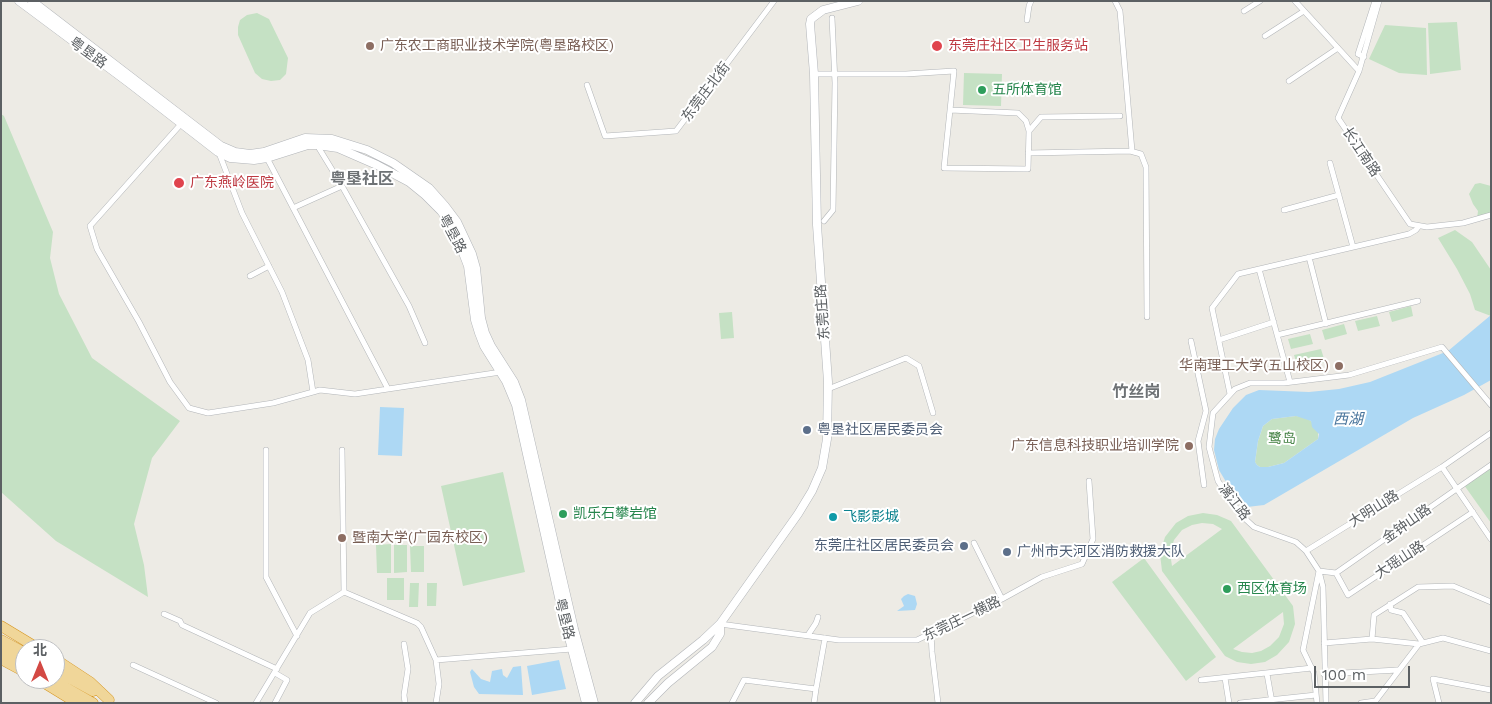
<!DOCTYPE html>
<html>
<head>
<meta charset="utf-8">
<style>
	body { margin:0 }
	#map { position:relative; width:1492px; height:704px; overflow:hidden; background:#edebe5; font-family:"Work Sans","Noto Sans SC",sans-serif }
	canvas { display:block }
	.frame { position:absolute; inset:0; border:2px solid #5c6063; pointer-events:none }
	.north { position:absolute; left:15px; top:639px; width:50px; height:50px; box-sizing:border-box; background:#fff; border:1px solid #bebfc1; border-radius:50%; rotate:0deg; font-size:14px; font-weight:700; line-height:20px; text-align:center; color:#5c6063 }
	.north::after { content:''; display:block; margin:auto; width:18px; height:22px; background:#d34944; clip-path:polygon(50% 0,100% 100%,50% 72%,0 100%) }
	.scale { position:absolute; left:1314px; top:666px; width:96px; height:22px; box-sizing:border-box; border:2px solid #5c6063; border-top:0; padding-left:6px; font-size:15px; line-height:18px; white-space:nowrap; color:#5c6063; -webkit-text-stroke:4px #fff; paint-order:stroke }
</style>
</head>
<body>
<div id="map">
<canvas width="1492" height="704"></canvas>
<div class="frame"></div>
<div class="north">北</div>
<div class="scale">100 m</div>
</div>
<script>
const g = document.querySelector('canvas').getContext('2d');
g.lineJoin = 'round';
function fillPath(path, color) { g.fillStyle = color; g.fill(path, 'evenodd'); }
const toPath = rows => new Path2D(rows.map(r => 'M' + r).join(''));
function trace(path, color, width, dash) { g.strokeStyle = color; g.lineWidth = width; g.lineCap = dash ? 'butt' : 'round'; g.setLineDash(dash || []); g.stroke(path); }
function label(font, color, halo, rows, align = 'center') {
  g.font = font + ' "Work Sans","Noto Sans SC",sans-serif'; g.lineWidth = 4; g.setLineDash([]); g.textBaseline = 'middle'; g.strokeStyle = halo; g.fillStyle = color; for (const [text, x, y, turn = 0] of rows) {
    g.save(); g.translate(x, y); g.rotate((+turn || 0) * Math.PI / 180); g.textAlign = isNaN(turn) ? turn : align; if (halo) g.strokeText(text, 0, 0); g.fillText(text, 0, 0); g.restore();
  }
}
fillPath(toPath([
	[257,13,269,19,288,58,286,74,280,80,271,81,262,79,255,73,238,35,238,27,240,20,247,15],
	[1457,22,1461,70,1430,74,1428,23],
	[1385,25,1426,28,1427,75,1399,73,1369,59],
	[964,73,1002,74,1001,106,963,105],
	[1,114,4,116,53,232,50,258,59,294,92,358,180,421,152,458,134,524,144,565,148,597,56,541,1,492],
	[1480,183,1491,186,1491,215,1477,219,1478,211,1473,204,1469,194,1475,184],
	[1455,230,1472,242,1491,270,1491,316,1475,310,1470,294,1457,269,1438,238],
	[1411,306,1413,316,1392,322,1389,312],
	[732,312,734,338,721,339,719,313],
	[1377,316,1380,326,1358,331,1355,321],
	[1344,324,1347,334,1325,340,1322,330],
	[1310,334,1313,344,1291,349,1288,339],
	[1321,349,1325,362,1298,368,1294,355],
	[1296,416,1304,417,1311,421,1318,432,1318,439,1284,463,1268,467,1260,467,1257,465,1255,462,1258,441,1263,426,1272,419],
	[1491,466,1491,523,1464,485],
	[503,472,525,572,463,586,441,486],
	[1203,513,1217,515,1231,521,1293,606,1295,624,1289,642,1277,655,1265,662,1251,664,1237,662,1225,656,1162,571,1160,554,1165,537,1176,523,1188,516],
	[1202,523,1213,524,1222,529,1172,566,1170,553,1174,540,1182,530,1192,525],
	[1283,612,1284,624,1279,637,1270,646,1261,651,1252,653,1242,652,1233,649],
	[391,544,391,573,377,573,376,545],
	[394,545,407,545,407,572,394,573],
	[410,546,424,546,424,572,411,572],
	[1144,558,1216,657,1186,681,1112,582],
	[387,578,404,578,404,600,387,600],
	[410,583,419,583,418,607,409,607],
	[427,583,437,583,436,606,427,606]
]), '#c5e1c4');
fillPath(toPath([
	[1491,315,1491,380,1464,395,1413,418,1264,505,1247,507,1238,502,1219,470,1214,450,1215,439,1219,429,1233,408,1246,395,1259,390,1309,392,1339,389,1370,382,1448,351],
	[1296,416,1311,421,1312,427,1319,434,1318,439,1284,463,1268,467,1260,467,1257,465,1255,462,1258,441,1263,426,1272,419],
	[380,407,404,408,402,456,378,455],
	[908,594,915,596,917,604,915,610,897,611,904,606,901,599,904,596],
	[559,660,566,689,532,695,527,666],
	[521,666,523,695,479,694,474,687,470,672,472,669,481,679,490,682,492,671,502,669,503,675,507,678,513,667]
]), '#add8f4');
const street = toPath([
	[1115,1,1120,11,1132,151],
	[1295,1,1359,71],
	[1379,1,1359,71,1338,118,1410,224,1427,227,1463,223,1491,215],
	[1244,11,1260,1],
	[1027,20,1029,6,1031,1],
	[1265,36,1304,11],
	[1364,57,1358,54,1375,1],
	[814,74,906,74,954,71,950,110,944,168,1028,169,1029,131,1026,121,1018,113,950,110],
	[1289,81,1338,48],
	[587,85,605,136,676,131,774,1],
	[181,124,90,226,97,249,139,322,170,382,189,408,208,413,273,403,313,392],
	[1029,131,1041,117,1120,116],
	[317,145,342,186,409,306,425,343],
	[219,153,242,213,282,292,308,360,313,392,320,390,355,394,388,389,267,158],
	[1028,153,1130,151,1141,154,1146,167,1147,317],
	[1330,163,1353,247],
	[293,208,342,186],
	[1284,210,1339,195],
	[824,221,833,210,835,83,832,18],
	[1309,257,1326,324],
	[1259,269,1290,382],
	[250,276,269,266],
	[1277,335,1418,301],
	[1219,340,1274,322],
	[1191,341,1206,411,1198,441,1204,485],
	[388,389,501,372],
	[828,389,906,358,919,366,933,413],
	[1230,394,1212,308,1238,274,1409,234,1416,230,1419,226],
	[1491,433,1442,467,1491,539],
	[266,450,266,577,297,636],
	[342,450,344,592,417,623,421,627,436,660,572,649],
	[974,543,1002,599],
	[1306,551,1442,467],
	[1336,573,1348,595,1473,512],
	[1390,604,1391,610,1403,613,1423,643],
	[164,614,180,621,182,625,277,669],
	[720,624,839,640,917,640,1002,599,1042,577,1082,564,1093,539,1089,481],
	[931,634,932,652,938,703],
	[808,635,816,623,818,617],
	[1372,639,1374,615,1418,587,1453,586,1491,602],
	[1324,643,1372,639,1419,644],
	[404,644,408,669,404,695,405,703],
	[436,660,439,684,436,703],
	[133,665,216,703],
	[275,673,287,680,275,703],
	[1267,674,1272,702],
	[1324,674,1398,670],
	[1225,678,1229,703],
	[1201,680,1312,668],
	[256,703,310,613,344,592],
	[732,703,744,680,816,689,825,638],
	[814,703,816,689],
	[1240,703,1316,695],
	[1317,703,1314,673,1303,650,1319,571,1306,551,1296,542,1254,527,1241,515,1218,481,1209,447,1213,413,1235,389,1250,383,1284,383,1349,375,1442,347,1491,405],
	[1326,703,1323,587,1319,571,1336,573,1491,465],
	[1361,703,1375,701],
	[1374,703,1419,644,1443,638,1491,651],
	[1439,703,1433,679,1491,690]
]);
const secondary = toPath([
	[19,1,129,83,218,152,230,158,254,160,267,158,308,145,317,145,338,148,377,165,409,182,425,195,441,211,451,225,458,240,468,266,475,320,479,333,484,346,506,381,516,405,562,611,586,703],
	[32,1,221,146,235,152,250,154,264,152,305,138,332,139,367,150,393,163,429,188,445,206,457,222,472,254,476,268,481,318,485,333,491,346,514,382,521,400,574,629,594,703],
	[635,703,658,676,703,640,720,624,798,514,812,491,822,468,827,439,828,382,817,225,814,74,810,24,811,19,823,10,858,1],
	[648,703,668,683,712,647,720,634,720,624]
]);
const highway = toPath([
	[1,626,39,649],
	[1,640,25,653],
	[1,650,25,664],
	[1,659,25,672],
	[55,659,90,682,109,700],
	[55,670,93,691],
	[38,679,77,703],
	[51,679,93,703]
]);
trace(street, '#b2b5b8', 6);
trace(secondary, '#b1b4b8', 9);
trace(highway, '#d5931c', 11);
trace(street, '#fff', 5);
trace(secondary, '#fff', 8);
trace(highway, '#f0d699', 10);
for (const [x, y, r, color] of [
	[370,46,5,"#8d6e63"],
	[937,46,6,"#e0444e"],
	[982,90,5,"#2e9e5b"],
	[179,183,6,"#e0444e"],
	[1339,366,5,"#8d6e63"],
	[807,430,5,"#5c6f8a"],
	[1189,446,5,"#8d6e63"],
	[563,514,5,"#2e9e5b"],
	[833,517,5,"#0f9aa8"],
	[342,538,5,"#8d6e63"],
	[964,546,5,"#5c6f8a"],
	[1007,552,5,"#5c6f8a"],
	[1227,589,5,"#2e9e5b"]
]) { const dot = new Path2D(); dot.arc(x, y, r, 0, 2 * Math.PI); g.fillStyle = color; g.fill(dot); trace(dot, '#fff', 2); }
label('14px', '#785e54', '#fff', [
	["广东农工商职业技术学院(粤垦路校区)",380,46],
	["华南理工大学(五山校区)",1329,366,"right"],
	["广东信息科技职业培训学院",1179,446,"right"],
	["暨南大学(广园东校区)",352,538]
], 'left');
label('14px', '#be3a42', '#fff', [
	["东莞庄社区卫生服务站",948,46],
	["广东燕岭医院",190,183]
], 'left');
label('14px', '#5c6063', '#fff', [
	["粤垦路",88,53,36],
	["东莞庄北街",706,92,-53],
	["长江南路",1361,152,56],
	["粤垦路",452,234,62],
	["东莞庄路",823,312,-94],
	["漓江路",1234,502,53],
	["大明山路",1374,509,-32],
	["金钟山路",1407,524,-35],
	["大瑶山路",1400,560,-33],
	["粤垦路",564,619,76],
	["东莞庄一横路",962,619,-26]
]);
label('14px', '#27864d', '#fff', [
	["五所体育馆",992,90],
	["凯乐石攀岩馆",573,514],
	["西区体育场",1237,589]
], 'left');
label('14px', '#4e5e75', '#fff', [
	["粤垦社区居民委员会",817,430],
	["东莞庄社区居民委员会",954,546,"right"],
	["广州市天河区消防救援大队",1017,552]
], 'left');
label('14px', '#407f40', '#fff', [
	["鹭岛",1282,439]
]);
label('14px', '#0d838f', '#fff', [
	["飞影影城",843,517]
], 'left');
label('italic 15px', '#49759c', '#fff', [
	["西湖",1348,420]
]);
label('bold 16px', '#6e7275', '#fff', [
	["粤垦社区",362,179],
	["竹丝岗",1136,392]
]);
</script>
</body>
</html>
